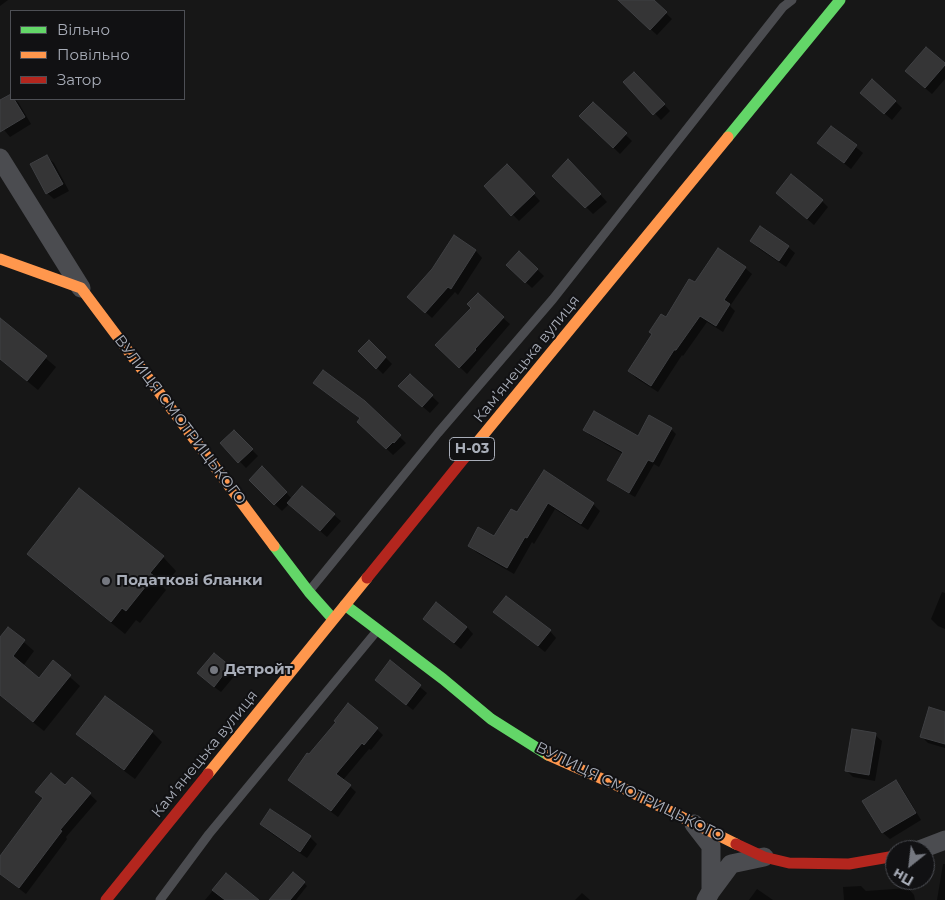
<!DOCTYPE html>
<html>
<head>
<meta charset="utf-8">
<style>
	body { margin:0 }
	#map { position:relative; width:945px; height:900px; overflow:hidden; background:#171717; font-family:Montserrat,sans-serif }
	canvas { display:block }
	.legend { position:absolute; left:10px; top:10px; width:175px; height:90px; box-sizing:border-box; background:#111113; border:1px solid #4d4f55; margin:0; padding:6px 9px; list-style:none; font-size:15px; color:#a8adb8 }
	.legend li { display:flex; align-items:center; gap:10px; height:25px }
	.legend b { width:25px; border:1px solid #4d4f55 }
	.north { position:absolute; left:885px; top:840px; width:50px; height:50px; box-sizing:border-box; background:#111113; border:1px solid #4d4f55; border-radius:50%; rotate:209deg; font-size:14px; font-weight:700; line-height:20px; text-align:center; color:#a8adb8 }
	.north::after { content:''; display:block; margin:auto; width:18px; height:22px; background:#757880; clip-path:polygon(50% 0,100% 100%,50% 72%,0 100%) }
</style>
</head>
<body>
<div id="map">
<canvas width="945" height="900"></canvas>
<ul class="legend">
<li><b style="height:6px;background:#63d668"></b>Вільно</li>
<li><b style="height:6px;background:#ff974d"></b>Повільно</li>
<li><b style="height:6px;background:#b3261e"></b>Затор</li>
</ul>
<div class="north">Пн</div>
</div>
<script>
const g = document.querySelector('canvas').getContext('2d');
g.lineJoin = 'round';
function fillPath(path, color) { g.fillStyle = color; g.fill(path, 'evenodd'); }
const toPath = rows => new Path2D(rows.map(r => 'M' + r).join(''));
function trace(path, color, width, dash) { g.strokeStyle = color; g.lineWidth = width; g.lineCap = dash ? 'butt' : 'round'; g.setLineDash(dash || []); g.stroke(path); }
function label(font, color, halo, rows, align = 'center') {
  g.font = font + ' Montserrat,sans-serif'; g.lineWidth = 4; g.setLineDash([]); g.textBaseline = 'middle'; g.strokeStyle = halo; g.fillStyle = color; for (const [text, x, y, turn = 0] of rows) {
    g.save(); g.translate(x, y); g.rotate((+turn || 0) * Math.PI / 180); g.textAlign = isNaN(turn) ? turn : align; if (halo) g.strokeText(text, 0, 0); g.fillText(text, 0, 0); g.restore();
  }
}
fillPath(toPath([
	[0,0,8,0,0,6],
	[619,0,652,0,672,19,657,35],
	[945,65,945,79,932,94,913,78],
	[634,73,670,111,661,120,625,82],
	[11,96,11,99,14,99,18,102,31,124,10,137,0,125,0,102],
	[868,99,895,101,902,108,892,120],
	[593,103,632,141,620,154,581,116],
	[831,127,863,153,851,169,819,143],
	[47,157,54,163,69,191,54,199,47,193],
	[507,166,540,201,519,221,485,186],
	[575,167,607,202,593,214,554,175],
	[777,193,822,201,828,207,814,225],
	[454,237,476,251,482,258,458,295,455,292,432,318,416,303,433,270],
	[752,241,788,247,795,253,786,267,758,248],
	[519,252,544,276,532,288,508,265],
	[745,268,752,274,730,306,735,311,723,332,707,322,683,356,682,355,658,392,636,378,629,371,695,284],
	[503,318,510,324,467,374,437,345],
	[2,321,56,367,38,390,0,359,0,324],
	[369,341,392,364,383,374,360,351],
	[410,376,439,403,430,413,407,393],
	[315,383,364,402,406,443,393,455,359,422,361,419],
	[671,429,676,434,659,467,654,464,635,497,614,485,608,480,623,454,590,435,585,430,638,438],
	[234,432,258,456,246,468,222,443],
	[262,468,292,499,334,515,341,521,327,537,289,504,282,511,250,480],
	[544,472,593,504,600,511,588,530,555,509,534,544,532,542,514,574,476,552,469,545,495,538,517,514],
	[28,554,163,557,176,571,163,587,166,590,140,623,136,620,125,634,42,567],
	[942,592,945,593,945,629,938,626,931,619],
	[495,612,550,631,556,638,545,652],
	[431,625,467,627,473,634,461,649],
	[9,629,34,651,23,666,39,679,53,662,80,686,44,731,14,707,0,691,0,639],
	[390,662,427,693,413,710,383,686],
	[229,667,236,674,221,692,205,680],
	[105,697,152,732,162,742,135,779,88,744,78,734],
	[945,713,945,748,928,743,921,736],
	[377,729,383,735,371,750,369,749,343,780,356,792,338,817,296,786,290,779,309,756],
	[875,735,882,741,875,781,853,777,846,770],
	[72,778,97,801,66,837,67,839,26,894,0,874,0,858,44,799,37,792,65,786],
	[895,782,902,788,921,820,890,839,883,833,864,801],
	[261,824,310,837,317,844,307,858,268,831],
	[943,864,945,864,945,900,937,900],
	[226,875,257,900,205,900],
	[304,883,307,886,296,900,274,900],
	[861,886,866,891,908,888,914,895,915,900,844,900,843,887],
	[757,889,773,900,749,900],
	[582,893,590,900,575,900]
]), '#0007');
const building = toPath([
	[618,0,654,0,667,12,650,30,618,0],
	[926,47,945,63,945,65,925,88,905,71,926,47],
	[634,72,665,104,653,115,623,82,634,72],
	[872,79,896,101,884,114,860,93,872,79],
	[11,94,11,99,14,99,25,117,0,132,0,100,11,94],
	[593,102,627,133,613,148,579,116,593,102],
	[831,126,857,145,844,163,817,143,831,126],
	[47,155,63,184,46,194,30,164,47,155],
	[568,159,601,194,585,208,552,176,568,159],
	[507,164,535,193,511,216,484,186,507,164],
	[791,174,823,200,807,219,776,193,791,174],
	[760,226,789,246,779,261,750,241,760,226],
	[454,235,476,250,451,289,448,287,425,313,407,297,432,269,454,235],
	[718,248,746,267,724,300,730,304,716,326,700,316,676,350,674,350,651,386,628,371,652,334,649,332,661,314,666,317,689,279,695,282,718,248],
	[519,251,538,269,525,283,506,265,519,251],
	[478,293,504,317,475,349,476,350,459,368,435,345,471,308,467,304,478,293],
	[0,318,47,356,27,381,0,359,0,318],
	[369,340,386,357,376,369,358,351,369,340],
	[323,370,365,401,401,435,394,443,393,442,386,449,357,422,360,418,313,383,323,370],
	[410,374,433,395,422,407,398,386,410,374],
	[594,411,638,436,649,415,672,428,653,462,648,460,629,493,607,480,623,452,583,430,594,411],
	[234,430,253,449,238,463,220,443,234,430],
	[262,466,287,492,274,505,249,480,262,466],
	[544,470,594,503,581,524,548,503,527,538,525,537,507,568,468,546,478,527,494,536,511,509,517,512,544,470],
	[302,486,335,514,320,531,287,503,302,486],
	[79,488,164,556,150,573,154,576,126,611,122,608,111,622,27,554,79,488],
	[506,596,551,630,538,646,493,612,506,596],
	[436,602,467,627,454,643,423,619,436,602],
	[8,627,25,640,13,656,39,678,53,660,71,675,33,722,0,695,0,637,8,627],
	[214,653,230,666,214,687,197,673,214,653],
	[390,660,421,685,406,705,375,680,390,660],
	[105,696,153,731,124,770,76,734,105,696],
	[348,703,378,728,364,745,362,743,336,774,351,785,331,811,288,780,307,753,309,754,336,722,334,721,348,703],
	[929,707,945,712,945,744,920,737,929,707],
	[852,729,876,733,869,775,845,771,852,729],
	[51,773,65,785,72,777,91,793,60,830,62,831,19,888,0,874,0,856,43,798,35,792,51,773],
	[896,780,916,813,882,833,862,801,896,780],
	[270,809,311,836,300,852,260,824,270,809],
	[293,872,305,882,290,900,269,900,293,872],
	[226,873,259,900,225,900,212,890,226,873]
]);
fillPath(building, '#353536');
trace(building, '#3f4043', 1);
trace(toPath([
	[310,590,438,433,553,299,783,7,792,0],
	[160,900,209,834,376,632]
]), '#4b4c50', 9);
trace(toPath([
	[0,158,81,288],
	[694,824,711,846,711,891,706,900],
	[919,850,945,840],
	[711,891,731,864,764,857]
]), '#4b4c50', 19);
trace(toPath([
	[728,137,840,0],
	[274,546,309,592,333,619],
	[345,605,443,679,491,719,548,755]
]), '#63d668', 11);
trace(toPath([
	[0,259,81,288,274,546],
	[466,456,728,137],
	[548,755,625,789,736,844],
	[208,774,367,578]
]), '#ff974d', 11);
trace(toPath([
	[367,578,466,456],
	[736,844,764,857,789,863,849,864,895,856],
	[106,900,208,774]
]), '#b3261e', 11);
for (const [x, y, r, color] of [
	[106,581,5,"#757880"],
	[214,670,5,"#757880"]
]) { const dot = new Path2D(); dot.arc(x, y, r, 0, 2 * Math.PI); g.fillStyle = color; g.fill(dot); trace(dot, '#111113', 2); }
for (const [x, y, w] of [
	[472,449,45]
]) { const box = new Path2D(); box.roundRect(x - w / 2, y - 11.5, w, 23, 4); g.fillStyle = '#111113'; g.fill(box); trace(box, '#a8adb8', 1); }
label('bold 14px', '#a8adb8', null, [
	["Н-03",472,449]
]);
label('15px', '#a8adb8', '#111113', [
	["Камʼянецька вулиця",527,359,-51],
	["ВУЛИЦЯ СМОТРИЦЬКОГО",180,420,53],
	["Камʼянецька вулиця",205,754,-51],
	["ВУЛИЦЯ СМОТРИЦЬКОГО",630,792,26]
]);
label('bold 15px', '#a8adb8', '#111113', [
	["Податкові бланки",116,581],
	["Детройт",224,670]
], 'left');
</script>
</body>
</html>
